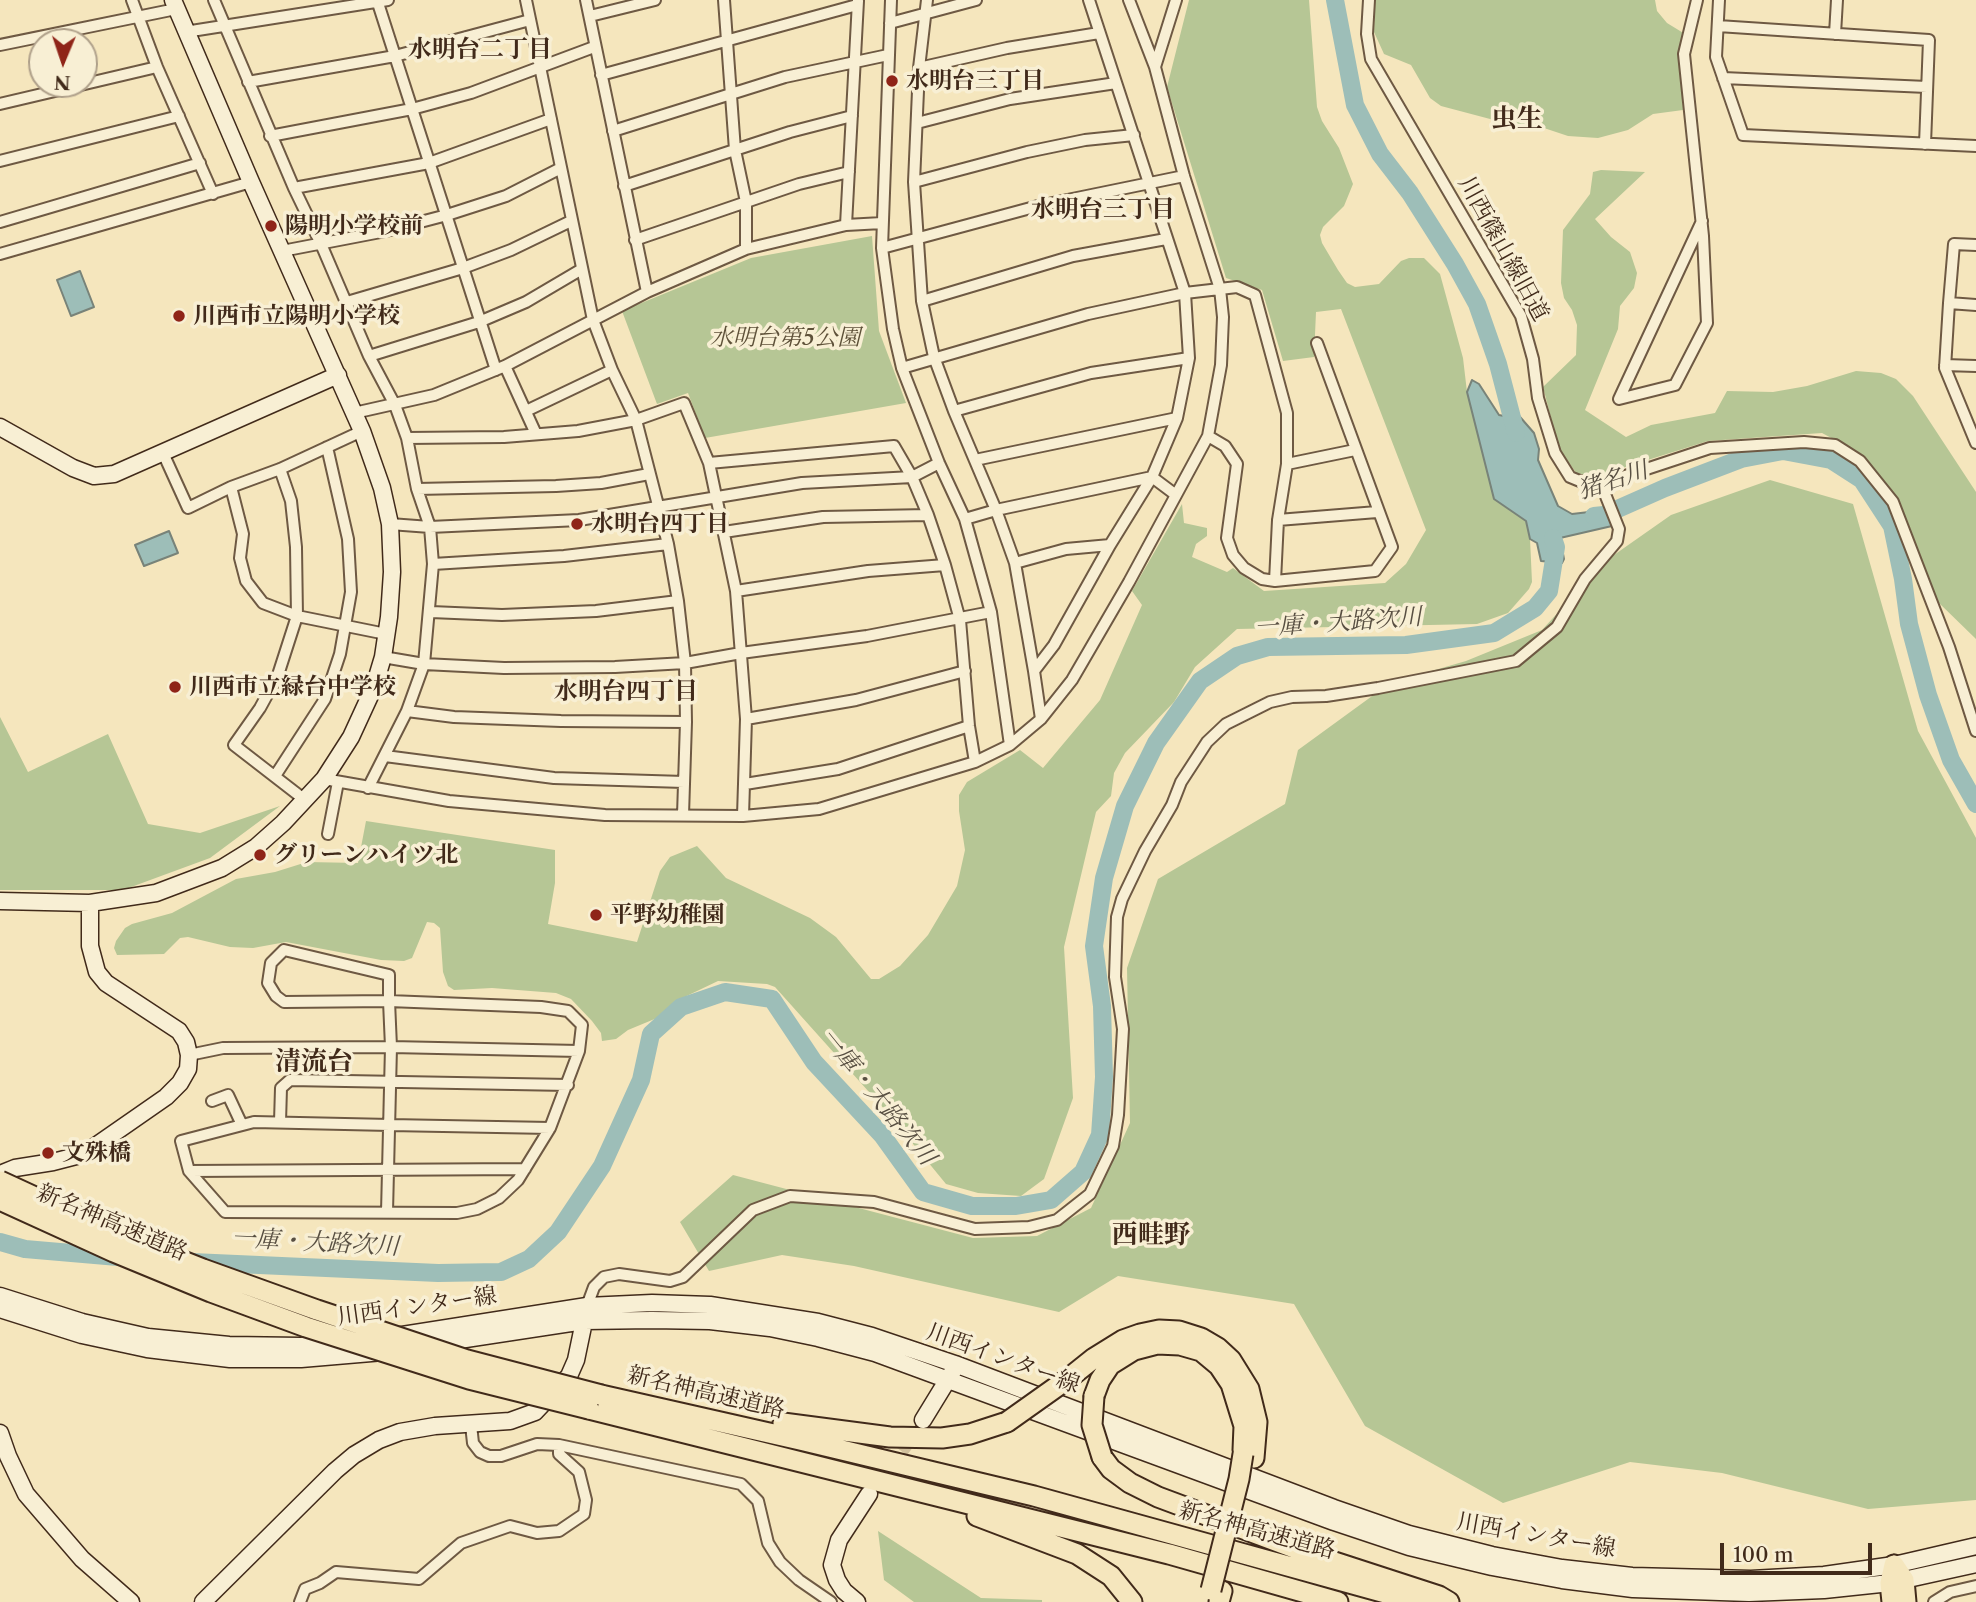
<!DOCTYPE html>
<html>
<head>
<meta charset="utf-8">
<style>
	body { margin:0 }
	#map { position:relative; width:1976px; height:1602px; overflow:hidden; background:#f5e6bd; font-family:"Libre Caslon Text",serif }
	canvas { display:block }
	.north { position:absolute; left:28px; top:28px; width:70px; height:70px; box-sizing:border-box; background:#f8efd4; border:2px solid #afa08a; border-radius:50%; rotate:182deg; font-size:19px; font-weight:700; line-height:28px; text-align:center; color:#412a1a }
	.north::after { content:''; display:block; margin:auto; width:24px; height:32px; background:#8f2418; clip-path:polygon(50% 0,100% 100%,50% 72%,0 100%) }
	.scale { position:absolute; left:1720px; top:1543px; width:152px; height:32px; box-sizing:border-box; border:4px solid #412a1a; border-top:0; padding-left:9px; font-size:21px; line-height:24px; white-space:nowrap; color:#412a1a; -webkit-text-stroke:5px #f8efd4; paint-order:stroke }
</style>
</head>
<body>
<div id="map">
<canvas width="1976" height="1602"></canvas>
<div class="north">N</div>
<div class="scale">100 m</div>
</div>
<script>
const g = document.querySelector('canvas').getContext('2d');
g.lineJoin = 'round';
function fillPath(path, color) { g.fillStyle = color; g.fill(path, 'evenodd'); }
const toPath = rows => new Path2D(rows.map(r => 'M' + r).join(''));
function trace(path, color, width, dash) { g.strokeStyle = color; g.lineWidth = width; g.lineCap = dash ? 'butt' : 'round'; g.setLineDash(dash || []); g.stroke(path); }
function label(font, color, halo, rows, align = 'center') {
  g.font = font + ' "Libre Caslon Text","Noto Serif JP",serif'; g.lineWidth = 7; g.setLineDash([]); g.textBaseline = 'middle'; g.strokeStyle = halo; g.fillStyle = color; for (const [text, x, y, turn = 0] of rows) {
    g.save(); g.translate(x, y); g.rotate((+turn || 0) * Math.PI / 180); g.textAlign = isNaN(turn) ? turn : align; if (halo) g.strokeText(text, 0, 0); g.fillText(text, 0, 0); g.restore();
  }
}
fillPath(toPath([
	[1189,0,1309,0,1317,107,1322,121,1339,148,1353,184,1344,206,1323,227,1320,235,1322,243,1338,270,1347,283,1355,287,1379,284,1401,261,1409,258,1424,258,1440,274,1463,358,1467,392,1494,499,1527,521,1530,539,1532,582,1529,589,1508,613,1477,624,1237,629,1195,667,1174,702,1125,753,1114,773,1111,796,1096,812,1064,947,1073,1098,1044,1179,1021,1196,978,1193,946,1184,886,1111,775,987,767,984,718,981,674,1002,657,1018,628,1030,616,1039,602,1041,601,1033,592,1021,571,999,556,993,492,988,454,990,448,986,443,972,440,928,434,923,427,922,412,958,404,961,381,960,286,942,253,948,230,947,188,937,180,938,164,954,117,955,114,948,116,941,125,928,132,924,172,913,236,879,275,872,307,862,358,863,366,821,555,850,555,883,548,924,637,942,660,871,670,857,697,846,726,878,810,918,836,937,871,979,879,979,900,966,928,935,957,886,965,850,959,811,959,795,967,782,1020,750,1043,768,1100,700,1142,605,1132,591,1182,504,1184,523,1207,528,1207,536,1196,544,1192,557,1227,572,1233,568,1264,591,1385,583,1406,564,1426,530,1341,309,1316,312,1314,357,1283,361,1262,290,1226,278,1167,87],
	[1375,0,1655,0,1657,11,1667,23,1685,34,1681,56,1683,110,1653,114,1628,130,1598,138,1568,136,1541,127,1509,124,1441,106,1430,98,1411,65,1384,54,1374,32],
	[1601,170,1645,172,1595,219,1611,237,1630,252,1637,273,1634,288,1620,306,1618,329,1585,410,1626,437,1651,425,1715,413,1727,391,1773,392,1807,386,1856,371,1881,373,1896,379,1913,396,1976,492,1976,639,1939,603,1895,497,1858,452,1822,433,1708,441,1597,476,1577,474,1559,449,1543,387,1576,355,1577,325,1572,310,1564,298,1561,283,1563,230,1590,194,1593,172],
	[872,236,879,331,906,403,705,438,688,393,657,404,622,311,751,258],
	[1770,480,1853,504,1918,731,1976,838,1976,1500,1868,1509,1722,1473,1630,1462,1503,1503,1365,1426,1294,1304,1118,1276,1059,1312,854,1266,782,1255,709,1271,680,1222,733,1175,973,1238,1037,1236,1091,1208,1130,1123,1127,968,1158,879,1285,804,1298,750,1390,683,1466,661,1542,630,1604,562,1671,515],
	[0,717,28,772,108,734,148,824,200,833,280,806,210,858,123,890,0,890],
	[878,1531,981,1598,1042,1600,1042,1602,914,1602,884,1580]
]), '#b6c695');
const water = toPath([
	[80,271,94,307,71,316,57,280,80,271],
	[1472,380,1479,384,1499,415,1504,416,1514,410,1534,433,1539,449,1538,460,1558,506,1572,514,1606,510,1612,526,1560,538,1564,559,1562,563,1541,561,1537,543,1530,539,1526,521,1494,499,1467,392,1472,380],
	[169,531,178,553,144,566,135,545,169,531]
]);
fillPath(water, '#9dbeb8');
trace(water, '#788379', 2);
trace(toPath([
	[1335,0,1355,105,1380,154,1410,193,1455,264,1477,304,1498,364,1516,433],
	[1594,516,1604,515,1665,488,1741,459,1783,451,1831,460,1862,480,1892,526,1903,579,1909,624,1928,695,1951,760,1976,804],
	[0,1242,25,1249,118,1257],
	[192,1262,438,1273,501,1272,529,1259,558,1232,602,1166,641,1080,651,1034,681,1007,725,992,772,999,814,1062,882,1135,923,1192,972,1206,1016,1206,1051,1200,1083,1172,1100,1135,1104,1077,1102,1006,1094,946,1104,878,1125,806,1156,743,1200,681,1237,656,1268,647,1406,645,1494,633,1535,608,1549,591,1556,547,1553,538]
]), '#9dbeb8', 18);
trace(toPath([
	[872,1489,915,1431]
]), '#d1c09c', 16, [16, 8]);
const street = toPath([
	[132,0,157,67,213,194],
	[214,0,294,188,321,244,369,356,395,405,407,438,417,489,430,527,433,564,424,664,407,711,368,788],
	[377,0,496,370],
	[526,0,593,320,612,370,636,420,668,544,678,601,685,663,686,722,683,815],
	[586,0,647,292],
	[724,0,735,150,746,202,746,249],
	[891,0,882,248,893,329,902,368,939,463,965,519,991,612,1010,745],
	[927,0,919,68,914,182,922,301,934,357,954,411,996,510,1015,563,1034,671],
	[1369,0,1367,34,1371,59,1521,316,1533,359,1538,398,1555,453,1570,477,1587,484,1601,484,1710,448,1804,442,1835,445,1860,461,1893,502,1949,647,1976,731],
	[1697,0,1684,54,1703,236,1707,323,1675,385,1619,399,1702,221],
	[1719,0,1716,57,1743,135,1976,146],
	[858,1,846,225,882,223],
	[590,16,655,0],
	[890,23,976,0],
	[1718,26,1929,40,1925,144],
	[185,32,388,0],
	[1835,34,1837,0],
	[0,45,176,9],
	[1155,67,1176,0],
	[919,68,1007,48,1099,33],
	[601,75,857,5],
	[1723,78,1927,87],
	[248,82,395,56,530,20],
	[0,104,157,67],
	[917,123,1010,99,1116,83],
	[613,131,785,77,888,55],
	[270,136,412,109,471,93,594,47],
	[0,161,179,116],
	[914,182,1027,152,1085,140,1134,135],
	[624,186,790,132,852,116],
	[294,188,429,163,551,119],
	[0,222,200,163],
	[635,240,799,184,849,172],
	[1976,245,1954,244,1949,303,1976,305],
	[882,248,1038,206,1184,176],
	[282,251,386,231,447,215,506,196,561,168],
	[0,254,251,182],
	[922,301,1073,256,1166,239],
	[347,302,463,268,511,250,571,221],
	[1949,303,1945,368,1976,443],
	[369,356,479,322,526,302,582,269],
	[1945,365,1976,366],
	[505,366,536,434],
	[902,368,1088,314,1185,293,1237,287,1255,295,1287,413,1287,464,1278,520,1275,581],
	[526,411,612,370],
	[954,411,1091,373,1189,358],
	[354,413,434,395,505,366,647,292,746,249,846,225],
	[1208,436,1225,446,1237,464,1227,538,1233,555,1244,568,1262,579,1275,581,1375,571,1392,547,1317,343],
	[407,438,504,437,578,431,636,420,684,403,709,463,736,591,746,719,743,816],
	[163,453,188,508,231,487,280,469,362,431],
	[975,460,1177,418],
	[709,463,894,446,912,477,928,515,945,565,960,620,969,726,975,762],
	[1287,464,1355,450],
	[280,469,291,501,296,547,297,616,278,675,260,708,234,745,305,800],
	[231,487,243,534,240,558,246,581,263,603,297,616,386,634],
	[417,489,556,486,601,483,649,474],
	[965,519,996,510,1152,477,1176,495],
	[1278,520,1377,512],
	[390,524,430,527,579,520,802,483,912,477,939,463],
	[724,532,823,517,928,515],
	[1015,563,1066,549,1110,545],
	[433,564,564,556,668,544],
	[736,591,868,571,945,565],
	[431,612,502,615,596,611,678,601],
	[383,657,424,664,504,668,615,667,685,663,741,653,867,636,991,612],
	[407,711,454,717,561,721,686,722],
	[746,719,856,700,965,671],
	[1041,719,1034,671,1054,645,1110,545,1152,477,1177,418,1189,358,1185,293,1089,0],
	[385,756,554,778,684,782],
	[275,776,325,699,340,654,351,592,348,539,327,447],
	[324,779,449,801,605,815,743,816,819,809,975,762,1010,745,1041,719,1072,680,1129,582,1208,436,1221,365,1223,317,1220,289,1184,176,1155,67,1129,0],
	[745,784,838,769,969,726],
	[328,834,338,782],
	[189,1055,223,1048,391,1047,579,1051,550,1128],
	[212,1101,228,1095,242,1125],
	[254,1122,390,1125,550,1128,518,1180,499,1198,477,1209,457,1213,225,1212,189,1171,181,1141,254,1122],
	[280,1122,281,1088,290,1080,568,1085],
	[189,1171,525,1169],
	[387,1212,391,1047,389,1001,389,975,284,950,271,963,268,983,276,996,284,1002,389,1001,541,1007,568,1011,582,1025,579,1051],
	[587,1306,594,1287,604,1277,619,1274,670,1281,683,1277,753,1210,790,1196,874,1202,975,1229,1029,1227,1057,1220,1090,1194,1113,1146,1118,1115,1123,1029,1115,977,1117,917,1122,899,1145,851,1172,805,1181,782,1207,742,1226,724,1270,702,1292,697,1326,696,1378,688,1516,661,1557,627,1585,579,1617,541,1619,529,1601,484],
	[471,1425,473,1443,480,1452,489,1456,501,1456,537,1444,559,1445,741,1484,758,1501,768,1543,780,1562,799,1580,831,1602],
	[300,1602,305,1589,320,1583,336,1572,419,1579,461,1543,510,1526,537,1533,559,1531,584,1514,586,1500,579,1472,559,1454,559,1445],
	[1934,1602,1950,1592,1976,1586]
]);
const secondary = toPath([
	[0,427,73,468,94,476,114,474,338,375],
	[0,901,90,903,156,893,222,868,256,847,283,823,324,779,351,737,374,687,383,657,389,617,392,572,390,524,382,488,362,431,251,182,173,0],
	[0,1174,15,1168,53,1162,84,1154,166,1097,180,1083,188,1069,189,1055,186,1042,179,1031,106,983,97,972,90,946,90,903],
	[0,1296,82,1322,148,1337,229,1345,301,1346,346,1342],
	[0,1309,82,1335,147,1349,230,1359,301,1359,383,1352],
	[396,1336,587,1306,652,1303,710,1305,818,1322,872,1336,955,1364,1334,1508,1409,1534,1492,1555,1562,1568,1632,1576,1751,1579,1824,1575,1894,1565,1976,1546],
	[426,1345,584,1321,652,1320,710,1321,770,1328,818,1338,875,1353,1334,1522,1409,1547,1492,1567,1562,1580,1633,1589,1749,1593,1824,1590,1890,1583,1976,1564],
	[923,1420,953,1371],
	[0,1433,8,1456,26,1494,82,1559,131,1602],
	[203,1602,335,1471,354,1455,379,1440,400,1432,435,1426,510,1421,535,1412,569,1376,576,1360,586,1312],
	[857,1602,844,1591,837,1580,832,1565,839,1540,869,1494]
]);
const highway = toPath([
	[1069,1378,1094,1358,1123,1340,1140,1334,1159,1330,1179,1331,1201,1338,1218,1348,1231,1360,1249,1389,1257,1422,1254,1458],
	[601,1395,800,1440,1034,1496,1418,1602],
	[1094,1396,1100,1380,1110,1365,1134,1350,1157,1344,1180,1345,1201,1351,1219,1366,1231,1384,1244,1426,1243,1450],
	[589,1409,1169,1554,1338,1602],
	[783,1423,890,1437,942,1438,970,1434,1007,1422],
	[1102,1457,1111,1469,1130,1483,1158,1497,1316,1556,1439,1596,1449,1602],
	[977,1516,1077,1554,1111,1576,1132,1602],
	[1894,1565,1904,1580,1906,1602],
	[1219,1602,1222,1591],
	[1892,1602,1890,1583,1894,1565]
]);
trace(street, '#6e5943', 14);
trace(secondary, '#412a1a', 19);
trace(highway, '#412a1a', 23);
trace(street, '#f8efd4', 10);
trace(secondary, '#f8efd4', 16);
trace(highway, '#f5e6bd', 19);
const highwayBridge = toPath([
	[0,1181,115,1234,203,1269,317,1310,467,1360,601,1395],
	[0,1200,114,1252,211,1292,306,1327,469,1379,589,1409],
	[1094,1396,1092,1425,1102,1457],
	[1007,1422,1069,1378],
	[1211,1590,1239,1479,1243,1454]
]);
trace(highwayBridge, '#412a1a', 23, []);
trace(highwayBridge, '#f5e6bd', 19);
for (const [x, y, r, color] of [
	[892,81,7,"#8f2418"],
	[271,226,7,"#8f2418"],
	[179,316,7,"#8f2418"],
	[577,524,7,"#8f2418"],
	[175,687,7,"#8f2418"],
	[260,855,7,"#8f2418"],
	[596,915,7,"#8f2418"],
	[48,1153,7,"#8f2418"]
]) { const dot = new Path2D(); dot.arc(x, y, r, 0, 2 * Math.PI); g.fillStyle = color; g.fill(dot); trace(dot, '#f8efd4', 2.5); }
label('bold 23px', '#412a1a', '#f8efd4', [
	["水明台三丁目",906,81],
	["陽明小学校前",285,226],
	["川西市立陽明小学校",193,316],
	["水明台四丁目",591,524],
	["川西市立緑台中学校",189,687],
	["グリーンハイツ北",274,855],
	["平野幼稚園",610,915],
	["文殊橋",62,1153]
], 'left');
label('23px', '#412a1a', '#f8efd4', [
	["川西篠山線旧道",1503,249,61],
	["新名神高速道路",112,1223,23],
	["川西インター線",417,1307,-8],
	["川西インター線",1003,1359,20],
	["新名神高速道路",706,1393,13],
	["新名神高速道路",1257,1531,15],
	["川西インター線",1536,1536,10]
]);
label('italic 23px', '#5e5139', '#f8efd4', [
	["水明台第5公園",785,338]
]);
label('bold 24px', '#412a1a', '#f8efd4', [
	["水明台二丁目",480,50],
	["水明台三丁目",1103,210],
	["水明台四丁目",626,692]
]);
label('italic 24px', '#584f42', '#f8efd4', [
	["猪名川",1613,481,-18],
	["一庫・大路次川",1338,623,-4],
	["一庫・大路次川",877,1097,51],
	["一庫・大路次川",315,1243,3]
]);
label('bold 26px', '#412a1a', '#f8efd4', [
	["虫生",1517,119],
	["清流台",314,1062],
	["西畦野",1151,1235]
]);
</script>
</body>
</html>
